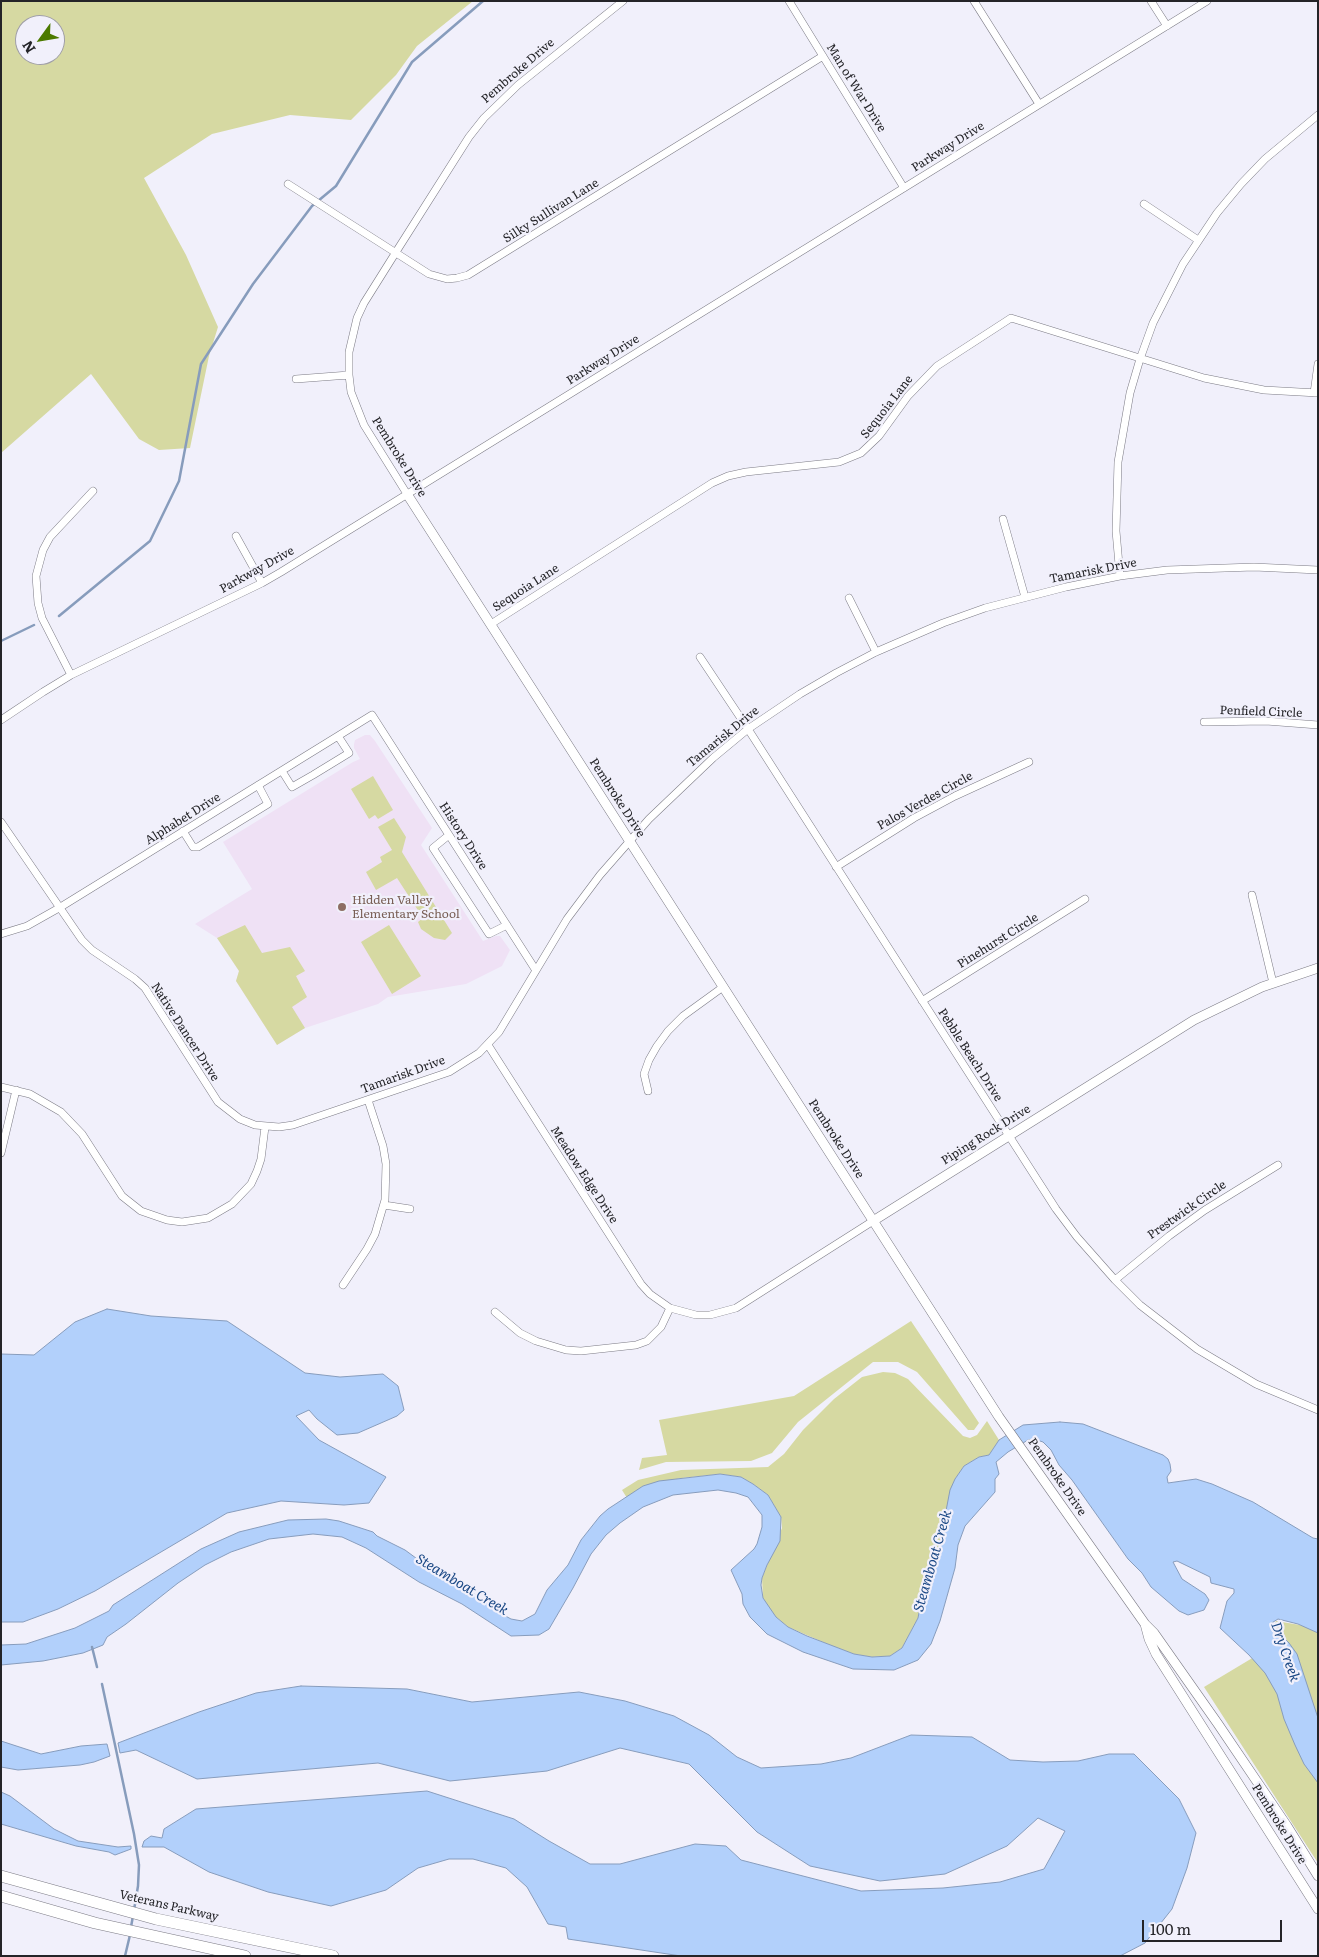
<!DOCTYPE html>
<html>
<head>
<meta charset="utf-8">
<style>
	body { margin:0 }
	#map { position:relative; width:1319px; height:1957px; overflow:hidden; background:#f1f0fb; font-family:Literata,serif }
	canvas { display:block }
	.frame { position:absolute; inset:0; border:2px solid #242428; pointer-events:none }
	.north { position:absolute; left:15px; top:15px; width:50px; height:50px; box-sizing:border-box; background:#f1f0fb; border:1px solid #9f9ea7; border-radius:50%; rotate:238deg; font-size:14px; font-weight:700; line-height:20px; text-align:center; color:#242428 }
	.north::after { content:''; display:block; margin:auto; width:18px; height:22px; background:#4c7a00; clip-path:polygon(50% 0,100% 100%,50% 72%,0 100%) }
	.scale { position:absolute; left:1142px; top:1920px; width:140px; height:22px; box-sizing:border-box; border:2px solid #242428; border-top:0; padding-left:6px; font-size:15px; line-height:18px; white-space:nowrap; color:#242428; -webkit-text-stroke:4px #f1f0fb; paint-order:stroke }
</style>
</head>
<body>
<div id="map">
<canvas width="1319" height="1957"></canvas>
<div class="frame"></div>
<div class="north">N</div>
<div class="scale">100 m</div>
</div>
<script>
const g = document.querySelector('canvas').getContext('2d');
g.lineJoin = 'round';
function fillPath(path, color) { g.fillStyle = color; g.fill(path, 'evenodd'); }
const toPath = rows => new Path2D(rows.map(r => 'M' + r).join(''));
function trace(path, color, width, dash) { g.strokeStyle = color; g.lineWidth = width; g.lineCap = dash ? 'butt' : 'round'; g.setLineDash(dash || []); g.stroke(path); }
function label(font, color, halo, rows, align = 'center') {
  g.font = font + ' Literata,serif'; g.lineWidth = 4.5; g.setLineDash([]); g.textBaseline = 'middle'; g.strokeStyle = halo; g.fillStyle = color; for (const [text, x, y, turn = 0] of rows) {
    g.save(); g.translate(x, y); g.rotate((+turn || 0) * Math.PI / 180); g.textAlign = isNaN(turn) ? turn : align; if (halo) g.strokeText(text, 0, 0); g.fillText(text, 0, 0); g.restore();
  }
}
fillPath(toPath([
	[365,735,370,735,375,741,432,828,421,845,483,941,496,936,500,936,510,950,502,966,466,984,388,997,378,1004,305,1028,277,1045,236,981,239,971,217,938,195,924,252,889,223,842,353,762,360,759,354,748,354,744,355,740]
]), '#efe1f5');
fillPath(toPath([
	[1,1,473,1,417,46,396,75,351,120,290,115,212,134,144,178,186,255,218,327,209,356,190,448,159,450,139,439,91,374,1,453],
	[25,25,55,25,55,55,25,55],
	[373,776,393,810,378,819,375,815,369,819,351,789],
	[394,818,406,837,402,852,452,933,445,940,434,938,421,929,418,922,423,918,397,878,376,890,366,872,382,862,380,857,392,850,378,827],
	[245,925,262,953,290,947,305,971,296,976,307,997,292,1007,305,1028,277,1045,236,981,239,971,217,938],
	[389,925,421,976,392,994,361,942],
	[911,1321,979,1423,974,1430,968,1430,917,1372,898,1362,873,1362,798,1422,772,1453,751,1461,666,1462,639,1470,642,1458,667,1455,659,1420,794,1396],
	[883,1372,895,1373,908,1379,963,1436,970,1438,977,1435,987,1421,999,1440,989,1455,979,1457,964,1466,955,1479,936,1563,924,1586,918,1618,902,1648,890,1656,872,1657,854,1654,832,1646,788,1627,776,1617,767,1607,763,1598,762,1578,782,1528,781,1517,768,1495,753,1484,741,1477,720,1474,682,1478,643,1486,627,1498,622,1490,638,1480,681,1470,768,1467,784,1454,803,1430,834,1399,862,1377],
	[1276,1621,1318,1628,1318,1863,1204,1687,1259,1654]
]), '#d6d9a2');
const water = toPath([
	[107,1309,151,1316,227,1321,305,1373,340,1377,383,1374,398,1386,404,1410,397,1416,358,1433,337,1435,317,1419,309,1410,296,1416,319,1440,386,1477,369,1503,344,1505,281,1501,227,1513,95,1591,58,1609,23,1622,1,1622,1,1354,34,1355,75,1322,107,1309],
	[1060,1422,1083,1424,1163,1455,1168,1459,1170,1464,1171,1471,1167,1477,1168,1483,1196,1479,1212,1484,1253,1502,1313,1538,1318,1539,1318,1633,1298,1624,1278,1619,1270,1624,1289,1643,1297,1654,1318,1718,1318,1783,1304,1764,1295,1745,1284,1719,1277,1694,1265,1673,1249,1655,1220,1628,1227,1601,1234,1593,1234,1589,1211,1583,1210,1577,1206,1575,1177,1561,1173,1562,1182,1579,1205,1594,1209,1600,1204,1610,1188,1615,1179,1611,1151,1587,1142,1573,1128,1559,1072,1480,1059,1465,1051,1450,1043,1442,1034,1439,1028,1440,1008,1452,996,1462,999,1474,995,1479,995,1492,965,1526,958,1545,955,1568,940,1621,931,1644,918,1660,894,1670,853,1669,803,1652,767,1634,750,1617,743,1604,742,1594,731,1570,754,1549,757,1544,762,1527,762,1515,748,1497,736,1493,718,1490,673,1495,643,1507,620,1523,606,1535,591,1554,573,1588,549,1629,539,1635,511,1636,462,1604,419,1582,366,1548,342,1537,313,1534,269,1539,231,1552,205,1565,178,1583,126,1624,107,1637,103,1645,83,1653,43,1661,1,1665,1,1645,26,1644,75,1628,109,1611,113,1605,201,1549,239,1532,288,1520,326,1519,339,1521,373,1532,377,1536,405,1550,420,1561,473,1593,500,1613,511,1619,522,1621,535,1614,547,1590,568,1565,581,1540,600,1516,608,1509,643,1486,659,1481,720,1474,741,1477,753,1484,768,1495,781,1517,780,1541,767,1565,762,1578,761,1585,763,1598,776,1617,788,1627,807,1636,854,1654,872,1657,890,1656,902,1648,918,1618,924,1586,936,1563,950,1490,955,1479,964,1466,979,1457,989,1455,999,1440,1023,1425,1060,1422],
	[301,1686,407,1689,472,1702,579,1692,625,1701,674,1716,709,1735,737,1757,761,1768,821,1764,851,1758,911,1735,972,1737,1010,1760,1043,1762,1078,1761,1109,1754,1134,1754,1179,1799,1196,1833,1187,1868,1172,1909,1145,1943,1120,1956,681,1956,568,1939,566,1927,548,1924,527,1887,506,1868,473,1859,449,1859,418,1868,386,1890,331,1906,268,1892,209,1872,164,1847,142,1847,144,1841,151,1836,162,1838,164,1829,196,1809,427,1791,514,1819,549,1841,590,1864,620,1864,695,1844,726,1846,741,1860,861,1891,943,1888,1000,1882,1044,1869,1065,1831,1038,1818,1007,1846,945,1874,880,1881,810,1866,757,1832,689,1764,620,1748,547,1771,450,1781,378,1763,197,1779,136,1750,120,1753,118,1743,199,1712,256,1693,301,1686],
	[1,1741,41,1754,81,1746,107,1744,110,1756,94,1762,80,1765,18,1770,1,1767,1,1741],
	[1,1792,10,1796,54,1829,78,1841,118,1847,131,1846,131,1849,115,1855,109,1852,76,1846,1,1824,1,1792]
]);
fillPath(water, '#b2d0fb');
trace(water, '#879cbc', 1);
trace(toPath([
	[59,616,150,541,179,481,201,364,253,284,312,206,336,186,412,62,483,1],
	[1,641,34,625],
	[92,1647,97,1667],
	[102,1684,134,1834,139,1865,138,1886,134,1910],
	[131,1927,133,1916],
	[125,1956,130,1935]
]), '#879cbc', 2.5);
const minor = toPath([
	[789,1,904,188],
	[974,1,1039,104],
	[1151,1,1167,26],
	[288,184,429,274,447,279,457,278,468,275,823,56],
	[1144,204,1198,240],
	[296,379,349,375],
	[1314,393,1318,364],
	[407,494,364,425,351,392,349,375,349,352,357,318,364,303,396,252,469,137,484,118,518,85,623,1],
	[1003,519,1025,597],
	[236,536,262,583],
	[1120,576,1116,531,1118,462,1130,393,1140,359,1153,323,1183,264,1217,213,1241,184,1265,159,1318,115],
	[849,598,876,652],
	[491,624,712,483,728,476,746,472,839,462,861,453,879,436,908,396,937,366,1011,318,1204,378,1264,390,1318,393],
	[700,657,748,729,1056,1209,1077,1237,1115,1280,1140,1305,1197,1349,1256,1384,1318,1410],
	[71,675,42,618,38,603,36,576,43,550,50,537,93,491],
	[1,720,43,692,71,675,262,583,281,572,1207,1],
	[1204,722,1266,721,1318,725],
	[282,771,292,787,313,775,349,753,338,736],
	[1,822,82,940,92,950,135,979,145,988,218,1102,240,1119,255,1125,279,1127,293,1125,449,1072,479,1053,499,1032,567,919,600,875,649,819,713,758,748,729,800,694,836,673,876,652,943,623,985,608,1066,587,1120,576,1167,570,1254,567,1318,570],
	[183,831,193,847,198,847,268,804,258,785],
	[449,835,433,848,489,934,507,925],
	[836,867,914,818,955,796,1029,762],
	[1252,895,1273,983],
	[1,934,27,926,59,908,372,715,535,969],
	[922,1001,1085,899],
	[488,1045,641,1284,650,1294,670,1308,696,1315,710,1315,736,1308,873,1221],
	[1,1087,30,1094,61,1112,82,1134,122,1196,141,1211,167,1220,182,1222,208,1218,232,1204,251,1184,257,1171,261,1159,265,1127],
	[648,1091,644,1074,649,1060,657,1046,668,1031,683,1016,723,987],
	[1,1153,16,1090],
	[384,1205,410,1209],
	[1115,1280,1169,1236,1205,1210,1278,1165],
	[343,1285,367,1249,375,1234,385,1200,386,1164,383,1146,368,1100],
	[495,1312,520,1333,536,1341,566,1350,581,1351,636,1345,647,1341,661,1327,670,1308]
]);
const tertiary = toPath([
	[407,494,999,1417,1145,1624,1154,1633,1218,1724,1287,1826,1318,1876],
	[873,1221,1194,1020,1262,987,1318,968],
	[1145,1624,1149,1639,1156,1654,1318,1909]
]);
const primary = toPath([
	[1,1876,156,1919,333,1956],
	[1,1896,95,1923,245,1956]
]);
trace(minor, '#7c7b85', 8);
trace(tertiary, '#7c7b85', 10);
trace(primary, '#7c7b85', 12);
trace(minor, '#fff', 7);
trace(tertiary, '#fff', 9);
trace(primary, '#fff', 11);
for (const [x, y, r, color] of [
	[342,907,5,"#8d6e63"]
]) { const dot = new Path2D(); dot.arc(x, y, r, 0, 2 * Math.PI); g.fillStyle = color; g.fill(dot); trace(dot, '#f1f0fb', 2); }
label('12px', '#242428', '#f1f0fb', [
	["Pembroke Drive",518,71,-41],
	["Man of War Drive",856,88,58],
	["Parkway Drive",948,147,-32],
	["Silky Sullivan Lane",551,211,-32],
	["Parkway Drive",603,360,-32],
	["Sequoia Lane",887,407,-52],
	["Pembroke Drive",399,457,58],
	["Parkway Drive",257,570,-29],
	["Tamarisk Drive",1093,571,-11],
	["Sequoia Lane",526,588,-33],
	["Penfield Circle",1261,712,2],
	["Tamarisk Drive",723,737,-39],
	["Pembroke Drive",617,798,57],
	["Palos Verdes Circle",925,801,-29],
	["Alphabet Drive",183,819,-32],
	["History Drive",463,836,57],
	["Pinehurst Circle",998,941,-32],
	["Native Dancer Drive",185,1032,57],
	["Pebble Beach Drive",970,1055,57],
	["Tamarisk Drive",403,1075,-20],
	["Piping Rock Drive",986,1135,-32],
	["Pembroke Drive",836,1139,57],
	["Meadow Edge Drive",584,1175,57],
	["Prestwick Circle",1187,1210,-35],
	["Pembroke Drive",1057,1477,55],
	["Pembroke Drive",1279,1824,58],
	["Veterans Parkway",169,1906,13]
]);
label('12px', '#785e54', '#f1f0fb', [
	["Hidden Valley",352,900],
	["Elementary School",352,914]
], 'left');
label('italic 14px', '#1a4885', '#f1f0fb', [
	["Steamboat Creek",933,1561,-74],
	["Steamboat Creek",462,1585,31],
	["Dry Creek",1285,1652,71]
]);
</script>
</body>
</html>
